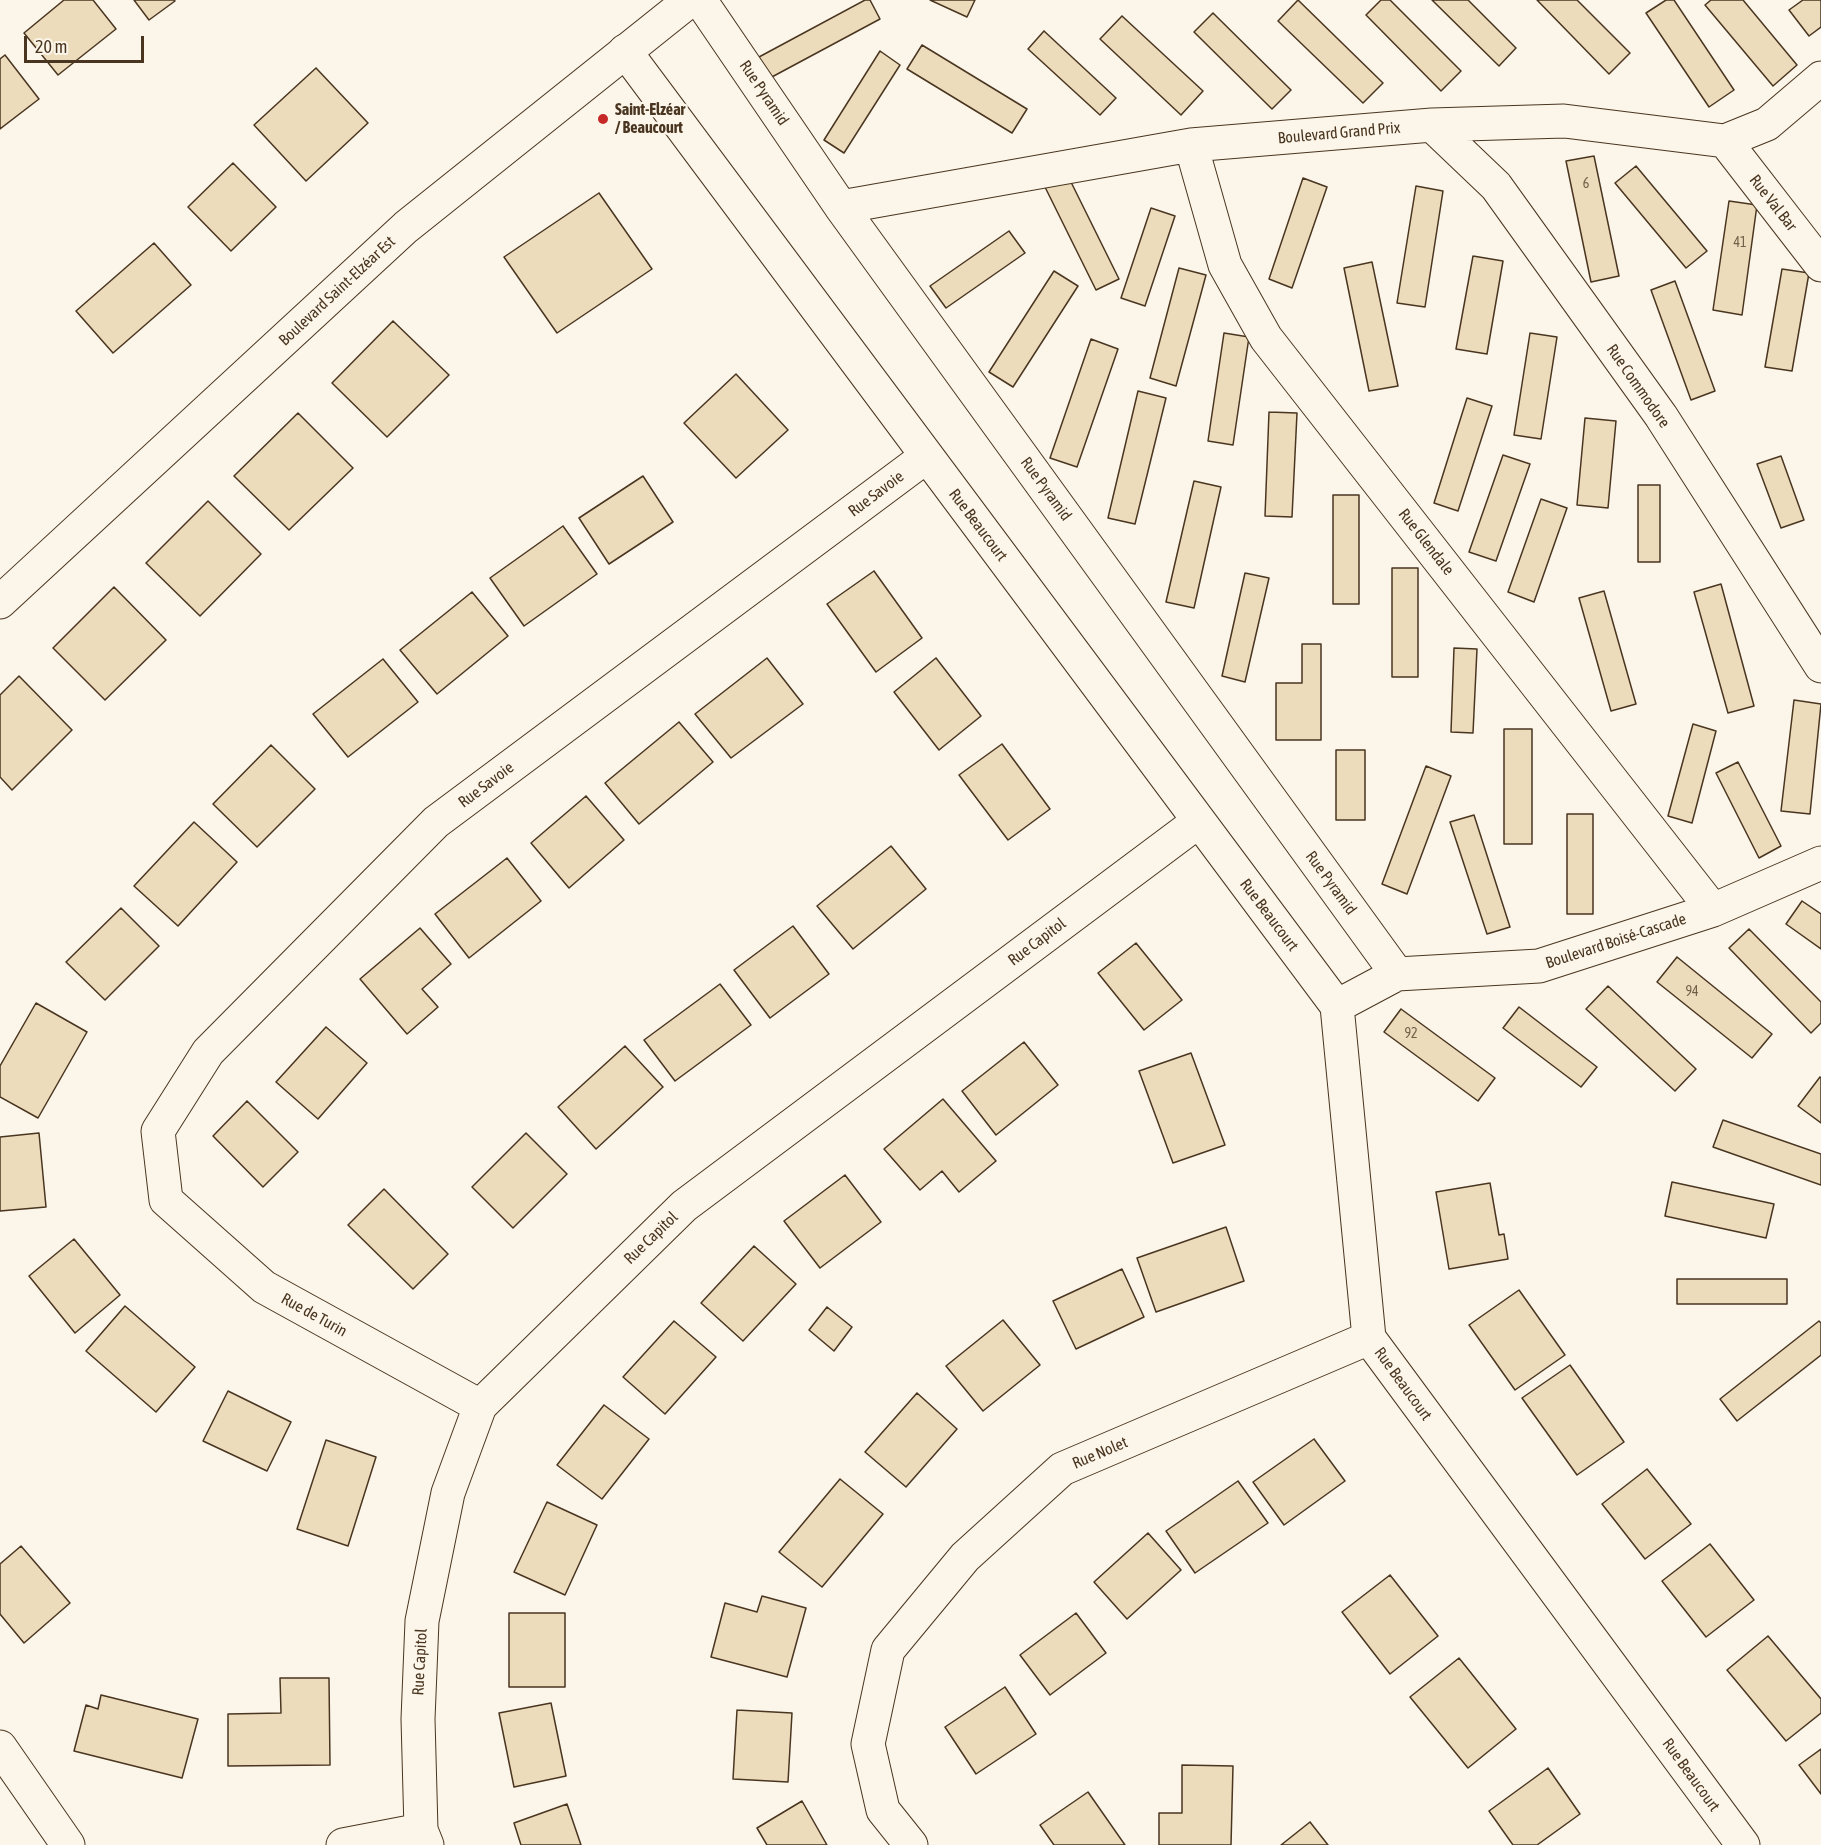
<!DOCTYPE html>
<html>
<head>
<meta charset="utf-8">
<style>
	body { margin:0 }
	#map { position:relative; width:1821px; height:1845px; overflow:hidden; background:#fbf6e9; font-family:"Asap Condensed",sans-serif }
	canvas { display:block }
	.scale { position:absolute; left:24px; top:36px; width:120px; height:27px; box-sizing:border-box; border:3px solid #4a3520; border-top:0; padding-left:8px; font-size:18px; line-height:21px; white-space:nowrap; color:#4a3520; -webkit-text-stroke:4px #fbf6e9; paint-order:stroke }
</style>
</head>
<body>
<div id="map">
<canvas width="1821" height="1845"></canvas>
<div class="scale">20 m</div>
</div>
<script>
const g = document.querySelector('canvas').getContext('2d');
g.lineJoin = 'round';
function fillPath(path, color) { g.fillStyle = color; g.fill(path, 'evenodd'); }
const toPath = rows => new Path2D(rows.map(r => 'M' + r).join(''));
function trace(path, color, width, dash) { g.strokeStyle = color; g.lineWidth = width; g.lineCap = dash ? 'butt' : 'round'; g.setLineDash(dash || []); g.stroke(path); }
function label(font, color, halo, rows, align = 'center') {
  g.font = font + ' "Asap Condensed",sans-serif'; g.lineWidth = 4.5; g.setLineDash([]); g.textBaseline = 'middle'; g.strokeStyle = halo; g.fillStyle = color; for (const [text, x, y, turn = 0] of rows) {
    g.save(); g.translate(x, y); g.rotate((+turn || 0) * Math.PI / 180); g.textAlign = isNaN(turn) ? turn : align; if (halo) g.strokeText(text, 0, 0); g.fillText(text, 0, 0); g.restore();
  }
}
const building = toPath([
	[64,0,93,0,116,29,58,75,24,33,64,0],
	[134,0,174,0,175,1,149,20,134,0],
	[865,0,870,0,880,19,770,78,759,57,865,0],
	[930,0,975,0,967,17,930,0],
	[1298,0,1383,83,1363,103,1278,21,1298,0],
	[1381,0,1390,0,1461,71,1441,91,1366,15,1381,0],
	[1432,0,1468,0,1516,48,1499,66,1432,0],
	[1537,0,1577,0,1630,53,1609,74,1537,0],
	[1666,0,1674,0,1734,90,1709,107,1646,13,1666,0],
	[1711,0,1743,0,1797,65,1773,86,1705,5,1711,0],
	[1803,0,1821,0,1821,27,1809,36,1789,10,1803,0],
	[1213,13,1291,90,1272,109,1194,32,1213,13],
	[1122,16,1203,91,1181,115,1100,39,1122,16],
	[1044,31,1116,98,1100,115,1028,49,1044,31],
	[922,45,1027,109,1012,133,907,69,922,45],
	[880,51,900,65,844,153,824,140,880,51],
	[5,55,39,99,0,129,0,59,5,55],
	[316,68,368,123,306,181,254,125,316,68],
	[1594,156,1619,276,1591,282,1566,161,1594,156],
	[233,163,276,207,231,251,188,207,233,163],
	[1636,166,1707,251,1686,268,1615,183,1636,166],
	[1067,174,1119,279,1096,290,1044,185,1067,174],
	[1303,178,1327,187,1292,288,1269,279,1303,178],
	[1416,186,1443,191,1425,307,1397,303,1416,186],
	[599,193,652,269,557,333,504,257,599,193],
	[1729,201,1757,205,1742,315,1713,310,1729,201],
	[1151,208,1175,216,1145,306,1121,298,1151,208],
	[1009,231,1025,253,946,308,930,286,1009,231],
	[154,243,191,285,113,353,76,311,154,243],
	[1473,256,1503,261,1487,354,1456,349,1473,256],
	[1372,262,1398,386,1369,391,1344,268,1372,262],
	[1179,268,1206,275,1176,386,1150,378,1179,268],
	[1782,269,1809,273,1792,371,1765,367,1782,269],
	[1054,271,1078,286,1013,387,989,372,1054,271],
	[1675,281,1715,391,1691,400,1651,290,1675,281],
	[393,321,449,375,387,437,332,383,393,321],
	[1224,333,1249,337,1233,445,1208,441,1224,333],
	[1530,333,1557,337,1541,439,1514,435,1530,333],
	[1091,339,1118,349,1077,467,1050,458,1091,339],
	[736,374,788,430,736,478,684,423,736,374],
	[1138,391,1166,398,1135,524,1108,518,1138,391],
	[1467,398,1492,406,1458,511,1434,503,1467,398],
	[1269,412,1297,413,1292,517,1265,516,1269,412],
	[298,413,353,468,289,530,234,476,298,413],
	[1585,418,1616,421,1608,508,1577,505,1585,418],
	[1503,455,1530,464,1496,561,1469,552,1503,455],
	[1781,456,1804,520,1781,528,1757,464,1781,456],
	[643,476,673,522,609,564,579,518,643,476],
	[1194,481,1221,487,1194,608,1166,602,1194,481],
	[1638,485,1660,485,1660,562,1638,562,1638,485],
	[1333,495,1359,495,1359,604,1333,604,1333,495],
	[1541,499,1567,508,1534,602,1508,592,1541,499],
	[208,501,261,554,200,616,146,563,208,501],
	[563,526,597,574,524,626,490,578,563,526],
	[1392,568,1418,568,1418,677,1392,677,1392,568],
	[874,571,922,638,876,672,827,604,874,571],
	[1245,573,1269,578,1245,682,1222,676,1245,573],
	[1721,584,1754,706,1728,713,1694,592,1721,584],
	[114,587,166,640,105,700,53,648,114,587],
	[1604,591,1636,704,1611,711,1579,598,1604,591],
	[472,592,508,636,437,694,400,650,472,592],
	[1302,644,1321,644,1321,740,1276,740,1276,683,1302,683,1302,644],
	[1454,648,1477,649,1473,733,1451,732,1454,648],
	[767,658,803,704,731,758,695,714,767,658],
	[936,658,981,716,939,750,894,692,936,658],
	[383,659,418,702,348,757,313,714,383,659],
	[19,676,72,730,12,790,0,777,0,695,19,676],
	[1794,700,1821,704,1810,814,1781,811,1794,700],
	[679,722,713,762,639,824,605,783,679,722],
	[1693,724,1716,731,1692,823,1668,816,1693,724],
	[1504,729,1532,729,1532,844,1504,844,1504,729],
	[1002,744,1050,809,1008,840,959,775,1002,744],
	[271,745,315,789,257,847,213,804,271,745],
	[1336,750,1365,750,1365,820,1336,820,1336,750],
	[1738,762,1781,846,1759,858,1716,773,1738,762],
	[1426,766,1451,776,1407,894,1382,884,1426,766],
	[586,796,624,840,569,888,531,843,586,796],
	[1567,814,1593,814,1593,914,1567,914,1567,814],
	[1474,815,1510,927,1487,934,1450,822,1474,815],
	[194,822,237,862,178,926,134,886,194,822],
	[891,846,926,889,853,949,817,906,891,846],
	[507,858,541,901,469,958,435,914,507,858],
	[1802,901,1821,914,1821,949,1786,924,1802,901],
	[121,908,159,946,105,1000,66,962,121,908],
	[793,926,829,974,770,1018,734,970,793,926],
	[420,928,451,964,422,989,438,1007,407,1034,360,979,420,928],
	[1749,929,1821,1002,1821,1023,1811,1033,1729,948,1749,929],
	[1136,943,1182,1000,1144,1030,1098,973,1136,943],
	[1677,957,1772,1034,1752,1058,1657,982,1677,957],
	[720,984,751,1025,675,1081,644,1040,720,984],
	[1608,986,1696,1069,1675,1091,1586,1009,1608,986],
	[36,1003,87,1032,38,1118,0,1097,0,1066,36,1003],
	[1519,1007,1597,1067,1581,1087,1503,1028,1519,1007],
	[1401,1009,1495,1078,1478,1101,1384,1032,1401,1009],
	[326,1027,367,1063,318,1119,276,1082,326,1027],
	[1024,1042,1058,1085,996,1135,962,1091,1024,1042],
	[625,1046,663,1087,596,1149,558,1107,625,1046],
	[1191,1053,1225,1145,1173,1163,1139,1071,1191,1053],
	[1820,1077,1821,1078,1821,1123,1798,1106,1820,1077],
	[943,1099,996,1161,959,1192,942,1171,920,1190,884,1149,943,1099],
	[247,1101,298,1152,263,1187,213,1136,247,1101],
	[1723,1120,1821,1154,1821,1185,1713,1147,1723,1120],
	[39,1133,46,1207,0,1211,0,1137,39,1133],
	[526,1133,567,1174,513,1228,472,1187,526,1133],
	[845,1175,881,1222,820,1268,784,1221,845,1175],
	[1672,1182,1774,1204,1766,1238,1665,1216,1672,1182],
	[1490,1183,1499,1235,1504,1234,1508,1259,1449,1269,1436,1192,1490,1183],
	[384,1189,448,1254,413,1289,348,1225,384,1189],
	[1226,1227,1244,1281,1156,1312,1137,1258,1226,1227],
	[74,1239,120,1295,75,1333,29,1276,74,1239],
	[754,1246,796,1284,743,1341,701,1303,754,1246],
	[1122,1269,1144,1317,1076,1349,1053,1301,1122,1269],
	[1677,1279,1787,1279,1787,1304,1677,1304,1677,1279],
	[1519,1290,1565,1355,1515,1390,1469,1325,1519,1290],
	[125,1306,195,1367,156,1412,86,1351,125,1306],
	[827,1307,852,1327,834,1351,809,1330,827,1307],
	[1003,1320,1040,1365,983,1411,946,1366,1003,1320],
	[674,1321,716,1357,665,1414,623,1377,674,1321],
	[1819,1321,1821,1323,1821,1355,1737,1421,1720,1399,1819,1321],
	[1570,1365,1624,1442,1577,1475,1522,1398,1570,1365],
	[228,1391,291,1422,267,1471,203,1441,228,1391],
	[917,1393,957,1429,906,1487,865,1452,917,1393],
	[604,1405,649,1439,602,1499,557,1465,604,1405],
	[1314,1439,1345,1481,1284,1525,1253,1482,1314,1439],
	[326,1440,376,1457,348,1546,297,1529,326,1440],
	[1647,1469,1691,1524,1645,1559,1602,1504,1647,1469],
	[840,1479,883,1514,822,1587,779,1552,840,1479],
	[1238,1481,1268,1523,1195,1573,1166,1531,1238,1481],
	[547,1502,597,1525,565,1595,514,1572,547,1502],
	[1148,1533,1181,1570,1127,1619,1094,1582,1148,1533],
	[1710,1544,1754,1600,1706,1637,1662,1581,1710,1544],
	[21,1546,70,1603,24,1643,0,1614,0,1564,21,1546],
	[1390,1575,1438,1636,1390,1674,1342,1612,1390,1575],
	[762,1596,806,1608,787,1677,711,1657,725,1603,757,1612,762,1596],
	[509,1613,565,1613,565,1687,509,1687,509,1613],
	[1076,1613,1106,1653,1050,1695,1020,1655,1076,1613],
	[1768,1636,1821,1699,1821,1713,1786,1741,1727,1670,1768,1636],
	[1459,1658,1516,1729,1468,1768,1410,1697,1459,1658],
	[280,1678,329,1678,330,1765,228,1766,228,1714,281,1713,280,1678],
	[1005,1687,1036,1734,976,1774,945,1727,1005,1687],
	[101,1695,198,1719,182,1778,74,1751,86,1705,98,1709,101,1695],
	[551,1703,566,1776,514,1787,499,1713,551,1703],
	[737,1710,792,1713,788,1782,733,1779,737,1710],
	[1821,1749,1821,1794,1799,1765,1821,1749],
	[1182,1765,1233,1766,1231,1845,1159,1845,1159,1813,1182,1813,1182,1765],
	[1548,1768,1580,1814,1537,1845,1513,1845,1489,1811,1548,1768],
	[1088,1792,1125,1845,1054,1845,1040,1825,1088,1792],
	[802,1801,827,1845,767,1845,757,1828,802,1801],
	[567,1804,581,1845,521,1845,514,1823,567,1804],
	[1310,1822,1328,1845,1281,1845,1310,1822]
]);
fillPath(building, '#ecdcbc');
trace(building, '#4a3520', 1.5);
const street = toPath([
	[700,0,841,207,1397,974],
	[625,51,1337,1006,1369,1338,1743,1845],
	[1432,125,1496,186,1661,416,1821,666],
	[1725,141,1821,265],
	[1191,145,1225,265,1266,338,1713,910],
	[841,207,1191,145,1432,125,1564,121,1725,141,1767,124,1821,78],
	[1337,1006,1397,974,1539,966,1713,910,1821,863],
	[480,1406,264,1287,166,1200,158,1131,208,1052,436,822,927,456],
	[0,1747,68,1845],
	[343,1845,421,1830],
	[427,1845,421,1830,418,1719,422,1621,448,1493,480,1406,684,1206,1199,821],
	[911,1845,883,1810,868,1744,888,1650,965,1557,1062,1469,1369,1338]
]);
const secondary = toPath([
	[0,602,406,227,690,0]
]);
trace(street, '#4a3520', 35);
trace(secondary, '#4a3520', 35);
trace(street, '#fbf6e9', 33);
trace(secondary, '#fbf6e9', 33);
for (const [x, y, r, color] of [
	[603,119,6,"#c62828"]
]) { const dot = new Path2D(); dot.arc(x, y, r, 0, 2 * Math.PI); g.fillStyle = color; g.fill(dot); trace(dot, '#fbf6e9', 2); }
label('14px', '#725f47', null, [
	["6",1586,184],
	["41",1740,243],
	["94",1692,992],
	["92",1411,1034]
]);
label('16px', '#4a3520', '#fbf6e9', [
	["Rue Pyramid",764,93,56],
	["Boulevard Grand Prix",1339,133,-5],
	["Rue Val Bar",1773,203,52],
	["Boulevard Saint-Elzéar Est",337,291,-43],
	["Rue Commodore",1638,386,55],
	["Rue Pyramid",1046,489,54],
	["Rue Savoie",876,494,-37],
	["Rue Beaucourt",978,525,53],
	["Rue Glendale",1426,542,52],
	["Rue Savoie",486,785,-37],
	["Rue Pyramid",1331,883,54],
	["Rue Beaucourt",1269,915,53],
	["Boulevard Boisé-Cascade",1616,941,-18],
	["Rue Capitol",1037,942,-37],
	["Rue Capitol",651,1238,-44],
	["Rue de Turin",314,1315,29],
	["Rue Beaucourt",1403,1384,54],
	["Rue Nolet",1100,1453,-23],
	["Rue Capitol",420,1662,-87],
	["Rue Beaucourt",1691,1775,54]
]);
label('bold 16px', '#4a3520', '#fbf6e9', [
	["Saint-Elzéar",615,110],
	["/ Beaucourt",615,128]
], 'left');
</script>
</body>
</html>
